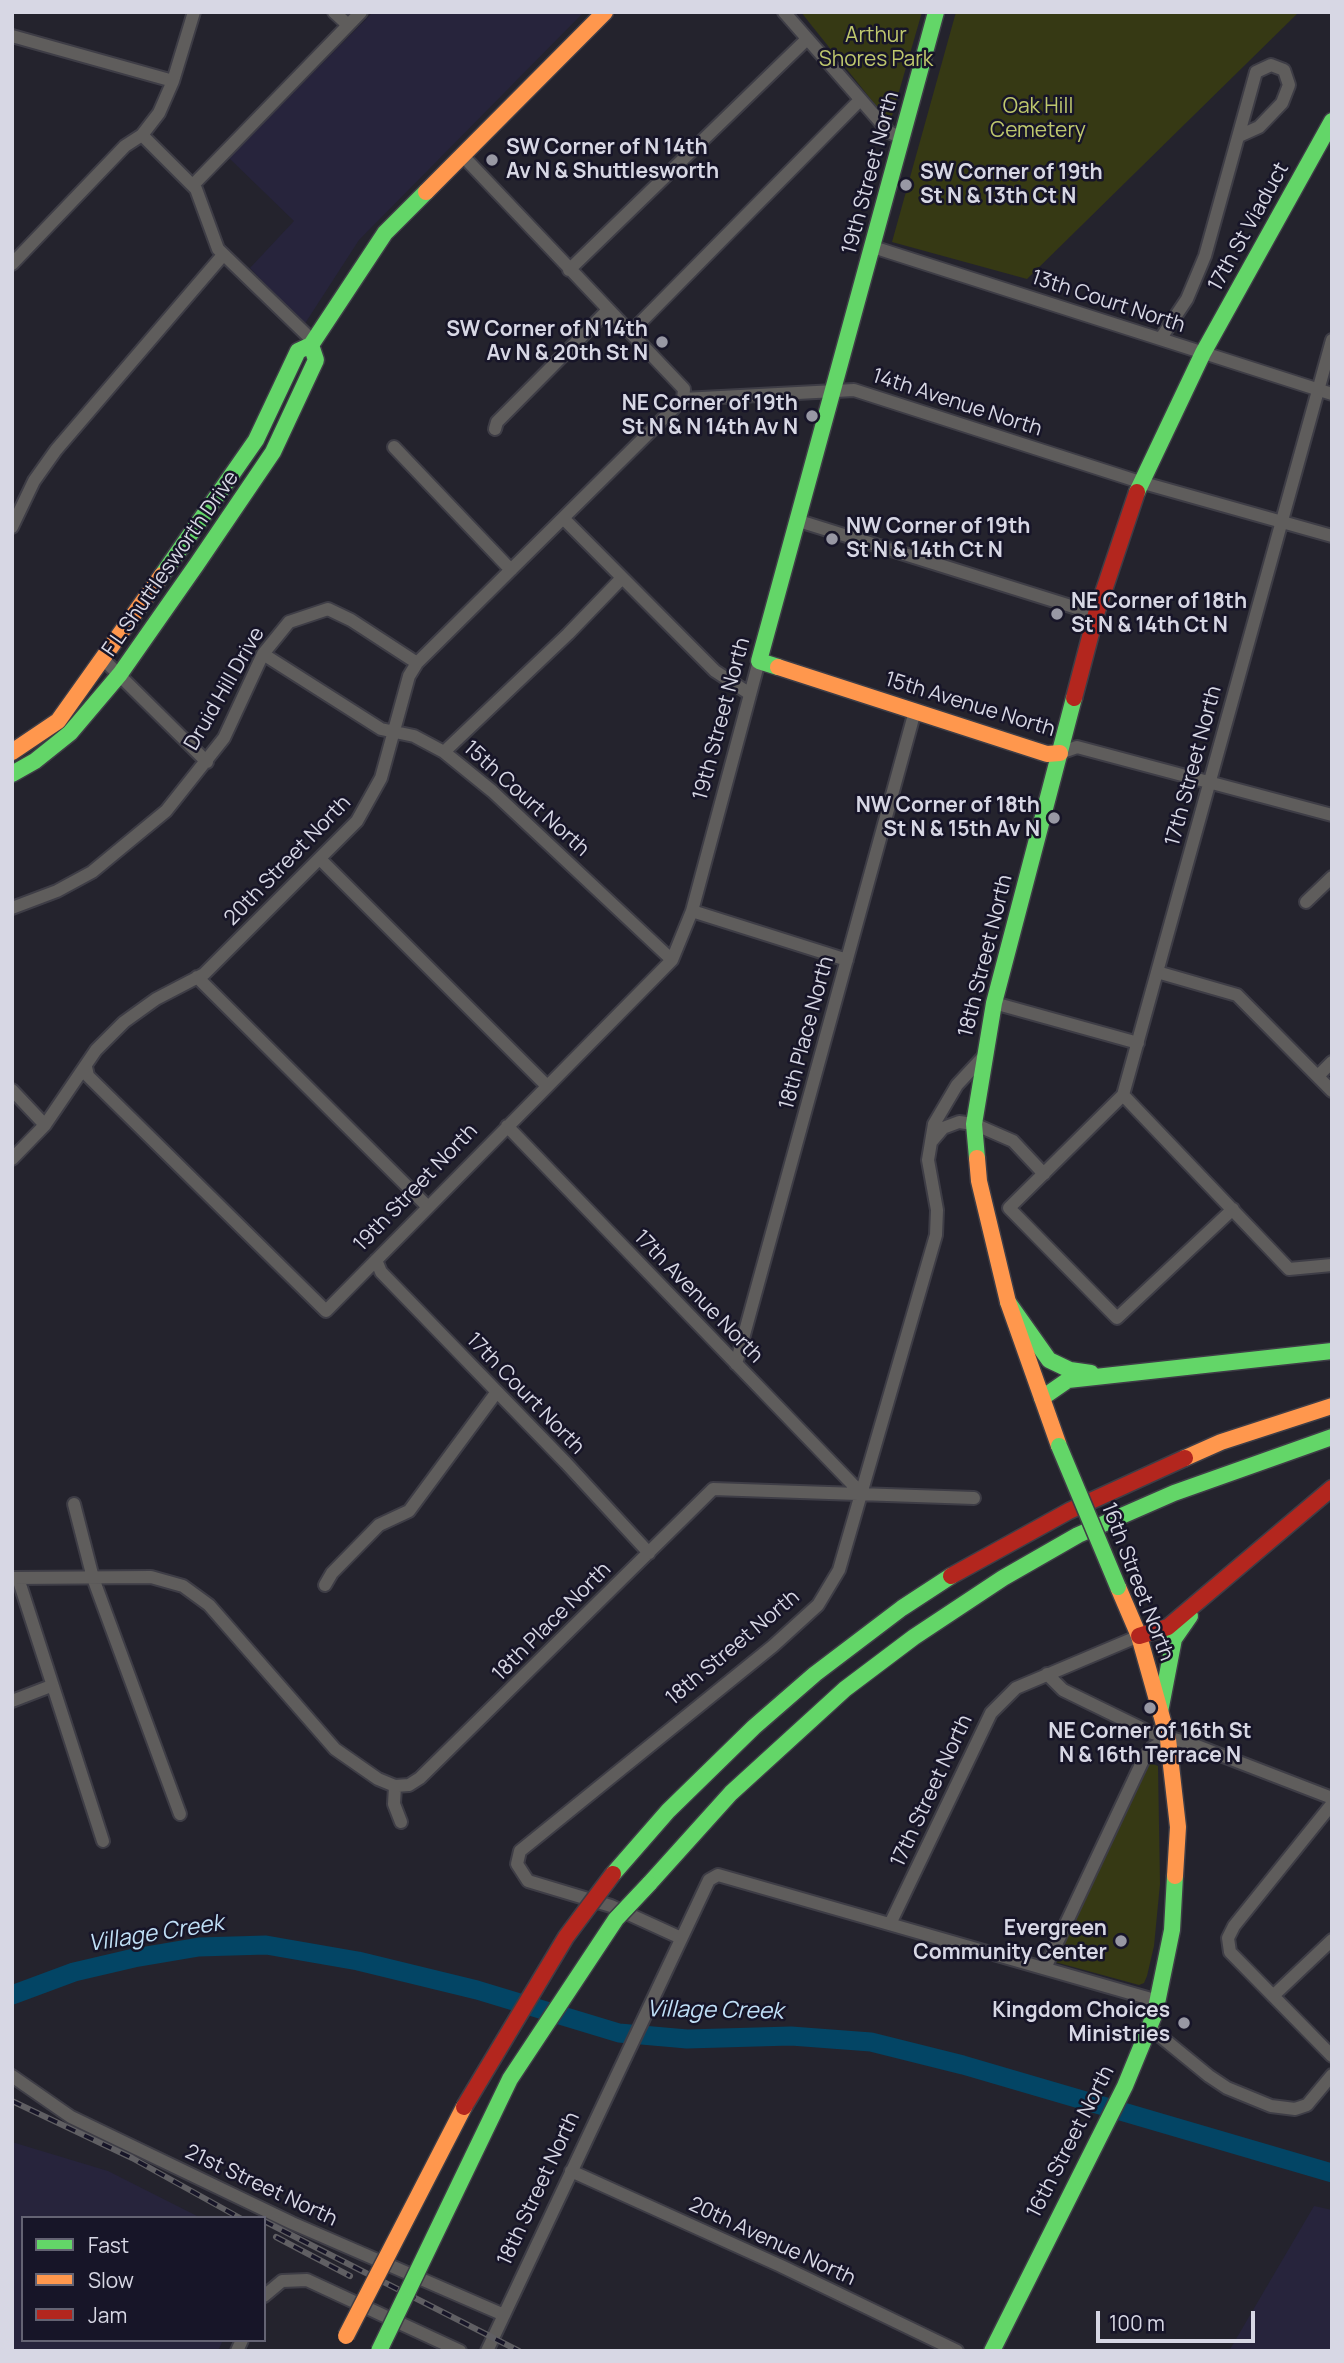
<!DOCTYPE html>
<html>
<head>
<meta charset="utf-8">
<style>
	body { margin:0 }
	#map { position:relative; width:1344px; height:2363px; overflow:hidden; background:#24232d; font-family:Manrope,sans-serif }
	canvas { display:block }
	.frame { position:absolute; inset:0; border:14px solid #d7d7e4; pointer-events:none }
	.legend { position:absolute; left:21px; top:2216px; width:245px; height:126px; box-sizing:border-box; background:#171528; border:2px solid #646373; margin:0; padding:9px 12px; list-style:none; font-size:21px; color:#d7d7e4 }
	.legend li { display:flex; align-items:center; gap:14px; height:35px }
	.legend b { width:35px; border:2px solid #646373 }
	.scale { position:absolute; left:1096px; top:2311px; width:159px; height:32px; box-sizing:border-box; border:4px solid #d7d7e4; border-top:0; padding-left:9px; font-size:21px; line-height:24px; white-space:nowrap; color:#d7d7e4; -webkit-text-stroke:5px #171528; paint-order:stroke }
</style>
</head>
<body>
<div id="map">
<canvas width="1344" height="2363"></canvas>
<div class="frame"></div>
<ul class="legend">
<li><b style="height:9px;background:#63d668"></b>Fast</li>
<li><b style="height:9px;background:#ff974d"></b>Slow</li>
<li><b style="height:9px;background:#b3261e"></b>Jam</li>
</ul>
<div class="scale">100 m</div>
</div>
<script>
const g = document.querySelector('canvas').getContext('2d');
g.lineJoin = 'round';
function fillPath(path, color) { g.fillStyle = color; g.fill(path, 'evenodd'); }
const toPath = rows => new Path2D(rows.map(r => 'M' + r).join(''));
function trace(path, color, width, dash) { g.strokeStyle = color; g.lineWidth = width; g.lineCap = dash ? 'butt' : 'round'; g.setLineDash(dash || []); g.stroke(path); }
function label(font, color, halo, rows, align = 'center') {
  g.font = font + ' Manrope,sans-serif'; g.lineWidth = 5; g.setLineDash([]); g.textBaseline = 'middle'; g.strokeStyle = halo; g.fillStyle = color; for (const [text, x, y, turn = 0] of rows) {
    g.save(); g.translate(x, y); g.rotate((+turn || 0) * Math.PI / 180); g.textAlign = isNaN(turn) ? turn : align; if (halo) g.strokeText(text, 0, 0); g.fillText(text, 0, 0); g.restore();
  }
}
fillPath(toPath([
	[373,12,584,12,359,240,304,325,250,268,294,221,229,158],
	[12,2142,108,2171,201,2218,23,2218,23,2340,223,2340,218,2351,12,2351],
	[1314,2206,1332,2210,1332,2351,1229,2351]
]), '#27243c');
fillPath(toPath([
	[801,12,922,12,890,123,812,26],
	[956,12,1299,12,1027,279,892,242],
	[1150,1763,1158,1766,1160,1884,1154,1946,1147,1976,1144,1983,1139,1985,1055,1962]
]), '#363914');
trace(toPath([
	[12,1995,74,1972,134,1958,199,1947,266,1945,358,1961,477,1990,619,2033,687,2039,791,2036,871,2042,963,2065,1332,2173]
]), '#034565', 19);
const street = toPath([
	[334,12,348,25],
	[784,12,889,132,902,138],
	[12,36,173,81],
	[142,135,196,189,218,249,313,341],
	[462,155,684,389,683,399],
	[193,185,361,12],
	[873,247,1332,394],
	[12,264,125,146,142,135,159,113,173,81,194,12],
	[569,270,807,39],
	[631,332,860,100],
	[1161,338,1187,299,1205,256,1256,72,1271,65,1284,70,1289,85,1282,103,1259,127,1239,136],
	[495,429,497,422,608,310],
	[394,447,511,570],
	[563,518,715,671,750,694],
	[799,521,1096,614],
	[12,527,34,481,56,450,223,255],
	[263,654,381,729,414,736,444,752,492,791,672,960],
	[103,659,207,762],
	[444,752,568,634,622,578],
	[1060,753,1077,747,1332,815],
	[320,859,547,1086],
	[1306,902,1332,877],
	[12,908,57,891,92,872,166,811,224,738,263,654,289,622,328,609,351,620,417,663],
	[692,911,847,960],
	[1157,972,1237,995,1332,1091],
	[197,977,427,1206],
	[994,1003,1138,1043],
	[86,1067,88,1076,326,1311,672,960,692,911,759,661],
	[1318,1076,1332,1062],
	[12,1090,45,1125],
	[1123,1095,1289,1269,1332,1265],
	[507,1126,861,1493],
	[931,1142,943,1128,959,1122,974,1124,1013,1141,1044,1174],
	[12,1159,45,1125,96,1050,124,1022,156,999,204,974,357,821,381,778,409,676,417,663,683,399,854,390,1140,482,1332,536],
	[1233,1209,1117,1318,1009,1208,1123,1095,1332,340],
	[376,1260,381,1272,566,1463,649,1553],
	[736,1364,915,711],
	[74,1504,93,1578,180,1814],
	[12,1578,151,1577,183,1586,209,1605,335,1749,378,1779,395,1786],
	[18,1578,103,1841],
	[325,1585,332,1573,379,1525,409,1511,496,1393],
	[1047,1674,1063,1690,1149,1732,1192,1744,1332,1798],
	[12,1701,51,1686],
	[1332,1804,1234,1926,1228,1938,1230,1952,1332,2056],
	[401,1822,394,1804,395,1786,409,1785,420,1778,713,1489,974,1498],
	[890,1924,991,1713,1016,1688,1139,1636],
	[681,1938,611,1906,528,1881,517,1864,520,1851,773,1646,818,1605,839,1570,936,1235,937,1210,928,1160,934,1124,957,1085,984,1056],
	[1045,1968,1144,1758,1152,1748,1168,1739],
	[1273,1996,1332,1940],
	[1149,2027,1209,2076,1227,2088,1271,2106,1295,2109,1307,2105,1332,2075],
	[12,2076,71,2117,292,2223,504,2315],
	[571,2171,781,2266,957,2351],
	[264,2296,282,2281,307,2280,460,2351],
	[237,2351,242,2340],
	[487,2351,709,1880,718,1875,1158,2001]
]);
const fast = toPath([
	[1137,492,1203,353,1332,121],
	[162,575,256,440,298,351,311,345,385,233,426,192],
	[778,667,759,661,936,12],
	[12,774,35,761,70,733,120,674,197,564,273,452,316,360,311,345],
	[977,1158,974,1124,994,1003,1074,698],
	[1008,1302,1049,1360,1070,1370,1091,1373],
	[1042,1398,1068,1380,1332,1351],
	[1160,1712,1174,1639,1190,1616],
	[613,1874,668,1811,754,1727,815,1674,902,1608,951,1576],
	[649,1884,731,1793,845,1689,914,1637,1003,1578,1078,1535,1174,1493,1332,1437],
	[992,2351,1125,2086,1155,2013,1172,1930,1175,1876]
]);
const slow = toPath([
	[426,192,605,12],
	[778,667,1047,754,1060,753],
	[12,752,58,721,162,575],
	[977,1158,979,1181,1008,1302,1059,1446],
	[1185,1458,1221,1442,1332,1406],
	[1118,1587,1139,1636,1168,1739,1178,1827,1175,1876]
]);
const jam = toPath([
	[1074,698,1096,614,1137,492],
	[951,1576,1069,1511,1185,1458],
	[1139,1636,1168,1627,1332,1488]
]);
trace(street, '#3e3d46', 16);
trace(fast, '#3e3d46', 19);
trace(slow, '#3e3d46', 19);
trace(jam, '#3e3d46', 19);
trace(street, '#5f5d5c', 12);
trace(fast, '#63d668', 16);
trace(slow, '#ff974d', 16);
trace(jam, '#b3261e', 16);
const rail = toPath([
	[12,2101,132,2158,240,2218],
	[264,2221,519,2351],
	[276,2237,350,2276]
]);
trace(rail, '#605f63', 6);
trace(rail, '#171528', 3.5, [10]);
const fastBridge = toPath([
	[1059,1446,1118,1587],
	[379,2351,510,2079,616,1919,649,1884]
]);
const slowBridge = toPath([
	[346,2336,464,2107]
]);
const jamBridge = toPath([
	[464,2107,566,1937,613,1874]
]);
trace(fastBridge, '#3e3d46', 19, []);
trace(slowBridge, '#3e3d46', 19, []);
trace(jamBridge, '#3e3d46', 19, []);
trace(fastBridge, '#63d668', 16);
trace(slowBridge, '#ff974d', 16);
trace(jamBridge, '#b3261e', 16);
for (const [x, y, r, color] of [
	[492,160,7,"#9898a4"],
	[906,185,7,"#9898a4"],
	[662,342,7,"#9898a4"],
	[812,416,7,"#9898a4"],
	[832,539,7,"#9898a4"],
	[1057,614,7,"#9898a4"],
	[1054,818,7,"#9898a4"],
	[1150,1708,7,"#9898a4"],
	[1121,1941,7,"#9898a4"],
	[1184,2023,7,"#9898a4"]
]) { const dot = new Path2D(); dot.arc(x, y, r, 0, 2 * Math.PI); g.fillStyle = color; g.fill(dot); trace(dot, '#171528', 2.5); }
label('21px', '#bfc86d', '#171528', [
	["Arthur",876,36],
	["Shores Park",876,60],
	["Oak Hill",1038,107],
	["Cemetery",1038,131]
]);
label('bold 21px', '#d7d7e4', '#171528', [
	["SW Corner of N 14th",506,148,"left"],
	["Av N & Shuttlesworth",506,172,"left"],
	["SW Corner of 19th",920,173,"left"],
	["St N & 13th Ct N",920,197,"left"],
	["SW Corner of N 14th",648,330],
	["Av N & 20th St N",648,354],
	["NE Corner of 19th",798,404],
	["St N & N 14th Av N",798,428],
	["NW Corner of 19th",846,527,"left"],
	["St N & 14th Ct N",846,551,"left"],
	["NE Corner of 18th",1071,602,"left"],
	["St N & 14th Ct N",1071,626,"left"],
	["NW Corner of 18th",1040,806],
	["St N & 15th Av N",1040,830],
	["NE Corner of 16th St",1150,1732,"center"],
	["N & 16th Terrace N",1150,1756,"center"],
	["Evergreen",1107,1929],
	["Community Center",1107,1953],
	["Kingdom Choices",1170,2011],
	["Ministries",1170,2035]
], 'right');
label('21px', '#d7d7e4', '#171528', [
	["19th Street North",871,173,-75],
	["17th St Viaduct",1249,227,-61],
	["13th Court North",1108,302,18],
	["14th Avenue North",957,403,18],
	["F L Shuttlesworth Drive",171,564,-55],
	["Druid Hill Drive",225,689,-60],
	["15th Avenue North",970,705,17],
	["19th Street North",722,719,-75],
	["17th Street North",1194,766,-75],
	["15th Court North",526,799,42],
	["20th Street North",288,861,-46],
	["18th Street North",986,956,-76],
	["18th Place North",807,1033,-75],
	["19th Street North",416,1188,-46],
	["17th Avenue North",698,1297,46],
	["17th Court North",525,1394,46],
	["16th Street North",1137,1582,69],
	["18th Place North",552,1622,-45],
	["18th Street North",733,1648,-40],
	["17th Street North",932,1791,-65],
	["16th Street North",1071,2142,-63],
	["21st Street North",261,2186,25],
	["18th Street North",539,2189,-65],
	["20th Avenue North",772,2242,25]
]);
label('italic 23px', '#bfdff6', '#171528', [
	["Village Creek",156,1934,-9],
	["Village Creek",715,2011,1]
]);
</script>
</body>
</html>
